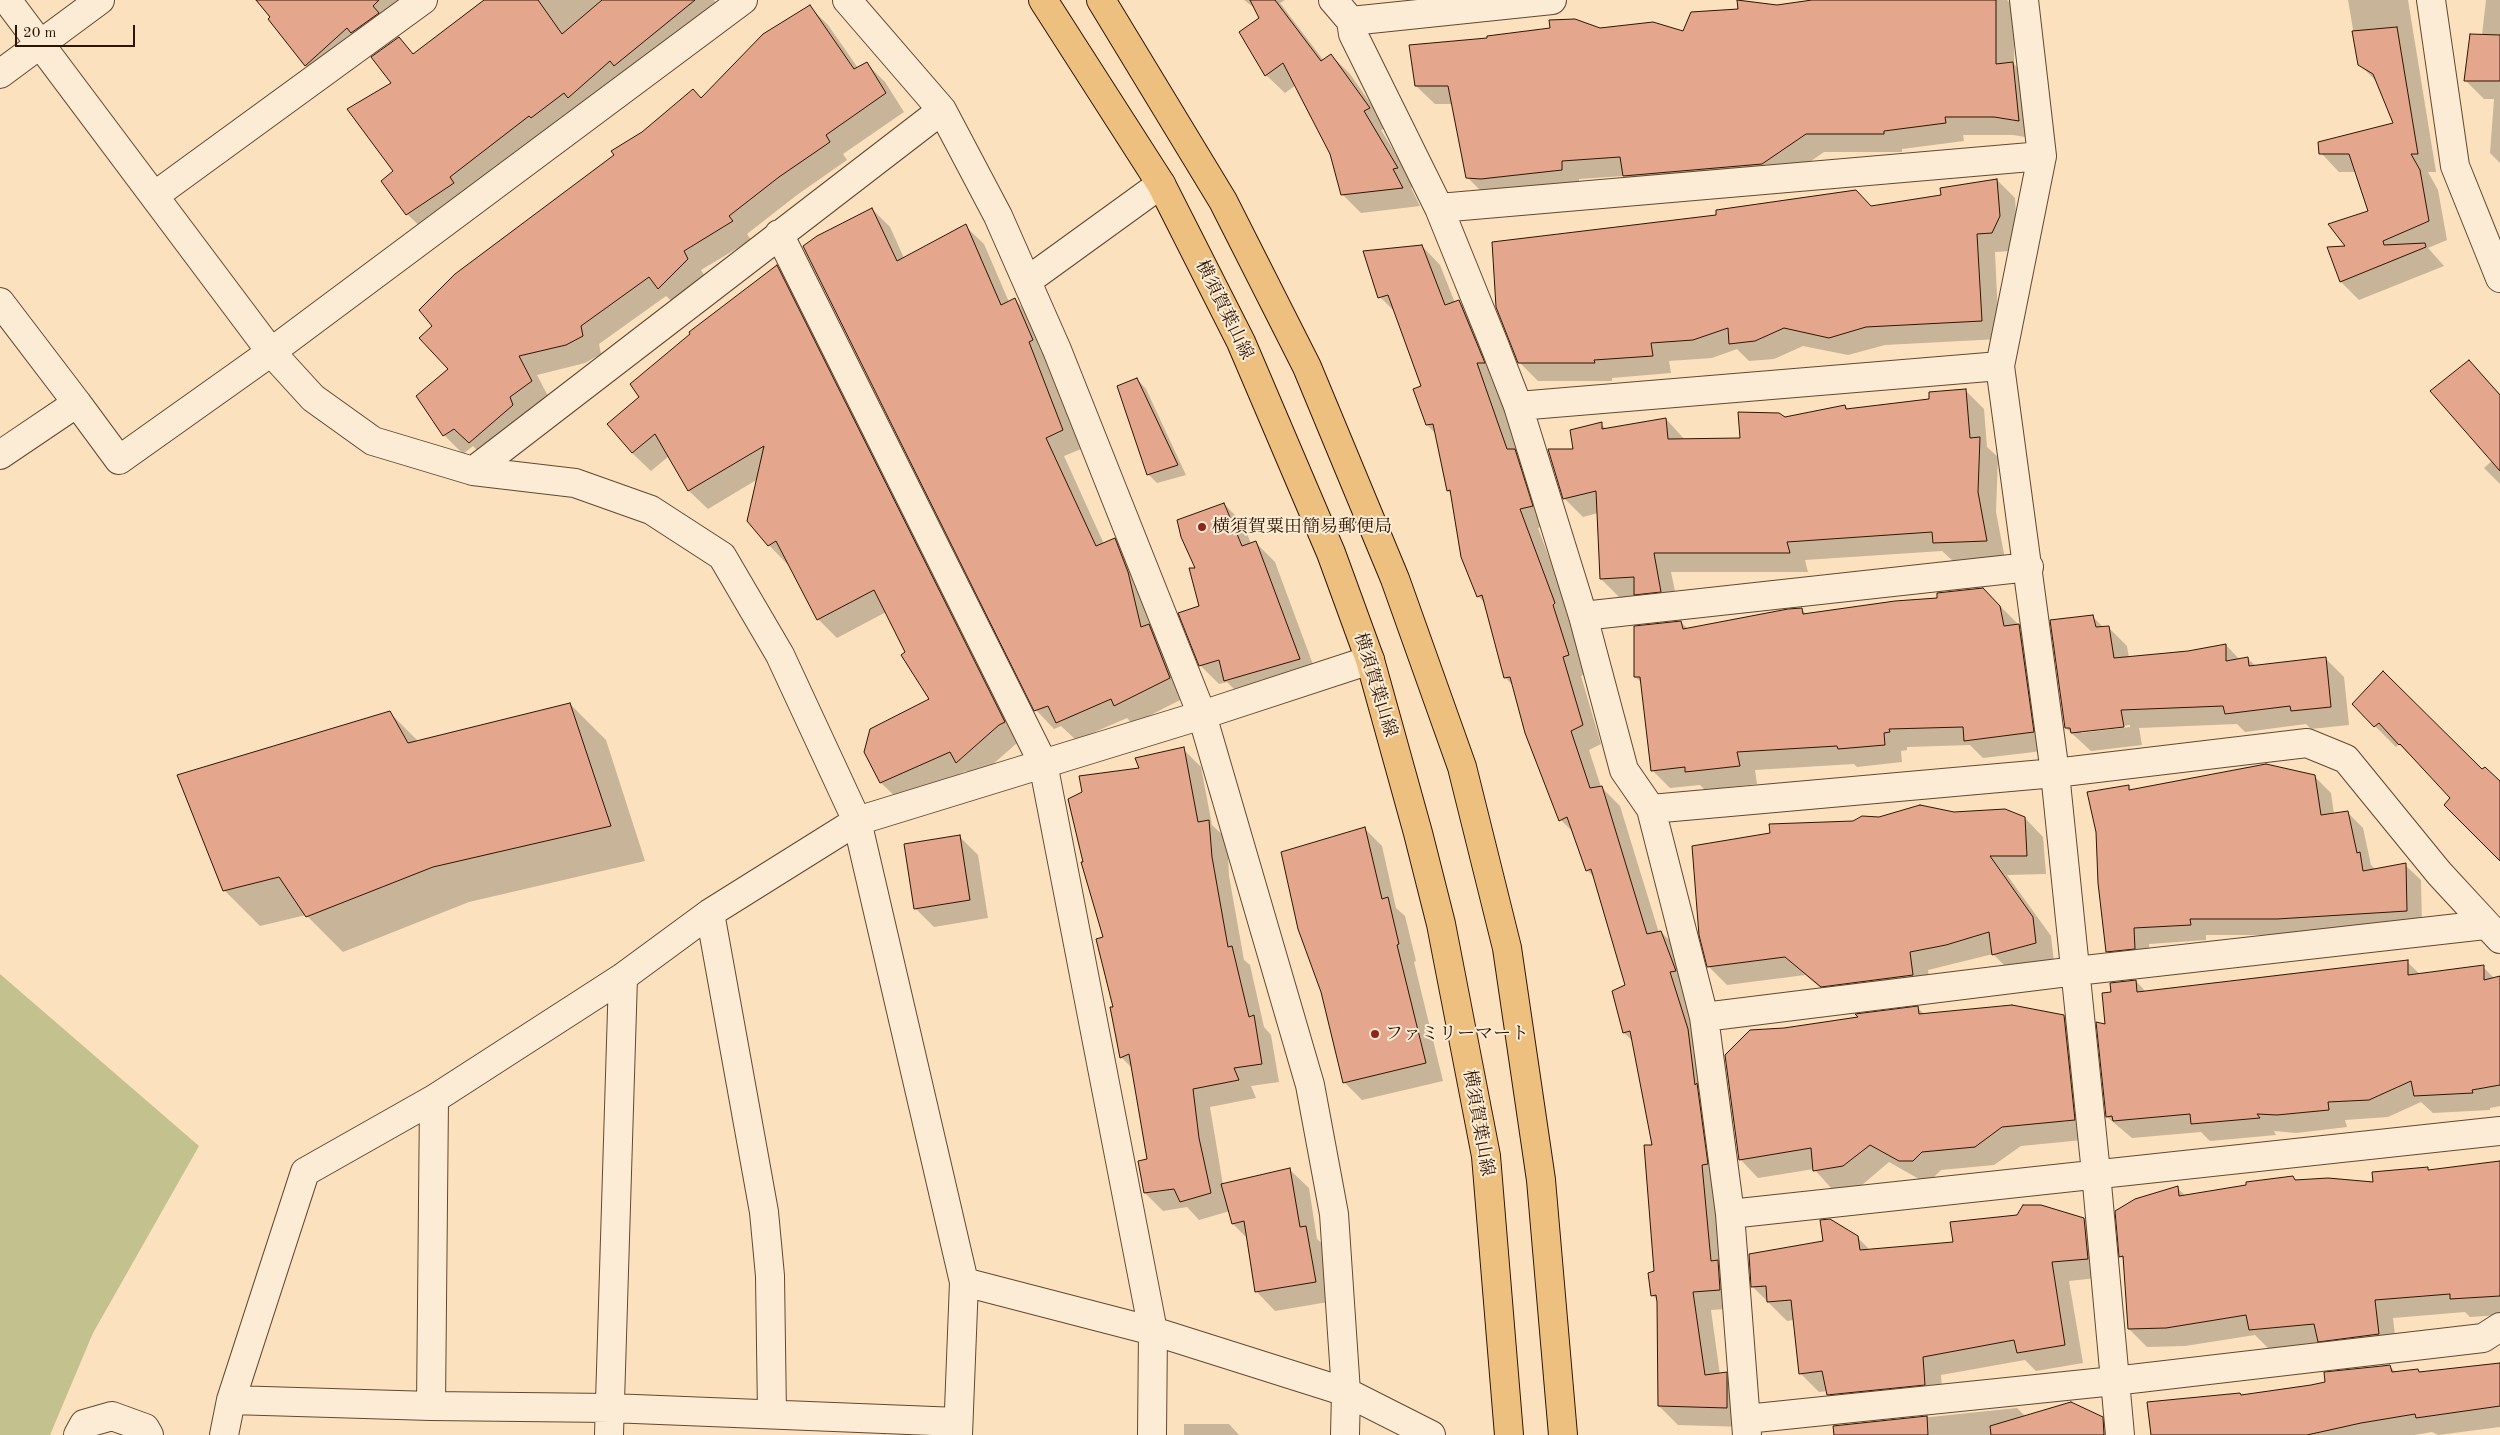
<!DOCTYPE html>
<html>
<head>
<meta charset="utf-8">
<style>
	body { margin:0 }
	#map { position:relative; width:2500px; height:1435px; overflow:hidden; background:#fbe1be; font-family:"Old Standard TT",serif }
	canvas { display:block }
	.scale { position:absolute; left:15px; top:25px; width:120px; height:22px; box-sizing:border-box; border:2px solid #2f1500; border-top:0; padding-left:6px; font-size:15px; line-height:18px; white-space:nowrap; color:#2f1500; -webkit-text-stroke:4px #fcecd5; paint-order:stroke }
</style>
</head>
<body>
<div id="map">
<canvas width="2500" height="1435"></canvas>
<div class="scale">20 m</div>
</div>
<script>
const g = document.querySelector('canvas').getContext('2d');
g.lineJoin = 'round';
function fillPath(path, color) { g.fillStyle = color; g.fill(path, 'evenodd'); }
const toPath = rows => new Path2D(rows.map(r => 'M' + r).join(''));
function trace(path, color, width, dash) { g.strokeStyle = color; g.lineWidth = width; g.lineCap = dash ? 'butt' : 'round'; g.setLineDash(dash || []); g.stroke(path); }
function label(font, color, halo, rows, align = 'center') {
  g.font = font + ' "Old Standard TT","Noto Serif JP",serif'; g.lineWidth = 4; g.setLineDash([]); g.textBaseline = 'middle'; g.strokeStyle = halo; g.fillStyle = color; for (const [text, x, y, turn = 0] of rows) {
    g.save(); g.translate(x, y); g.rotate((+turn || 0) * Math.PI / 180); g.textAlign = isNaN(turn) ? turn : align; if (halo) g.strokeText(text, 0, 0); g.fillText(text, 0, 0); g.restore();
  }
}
fillPath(toPath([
	[0,974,199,1146,93,1333,50,1435,0,1435]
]), '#c3c18e');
fillPath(toPath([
	[257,0,426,0,324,83,305,65],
	[484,0,714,0,728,21,426,232,407,214,394,171,393,83,399,39,414,55],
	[1244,0,1285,0,1280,3,1324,61,1331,55,1350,74,1387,127,1381,130,1415,186,1411,188,1420,206,1361,213,1342,194,1331,154,1296,85,1285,93,1266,75,1261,18,1256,9],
	[1738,0,1777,6,1820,0,2007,0,2014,7,2014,64,2031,82,2037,139,2013,135,1963,135,1964,141,1902,149,1902,152,1824,152,1781,182,1642,194,1624,176,1579,179,1579,188,1486,196,1468,178,1453,104,1435,104,1416,86,1600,30,1684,33,1740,10],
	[2348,0,2408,0,2436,172,2428,172,2438,190,2447,240,2428,248,2444,266,2359,300,2341,282,2348,247,2370,212,2356,172,2339,172,2321,153,2395,124,2377,82,2359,64],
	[2486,0,2500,0,2500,163,2490,153,2494,99,2484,99,2466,81,2482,35],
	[810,7,828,25,858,68,866,63,885,82,904,112,843,154,847,160,797,195,747,234,751,240,701,270,706,278,677,306,666,296,599,344,601,354,585,363,537,375,550,400,488,461,473,446,463,454,444,435,418,396,450,369,701,99],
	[1997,180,2015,198,2017,234,2010,251,1995,252,1999,339,1885,345,1848,355,1803,346,1774,359,1749,361,1737,349,1712,358,1669,361,1671,373,1612,378,1612,381,1538,381,1519,362,1717,216,1856,191,1872,207,1942,196],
	[872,209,890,227,904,258,965,226,984,244,1009,302,1015,300,1033,318,1050,359,1046,361,1081,449,1064,456,1104,544,1115,540,1133,558,1188,696,1133,724,1127,718,1076,740,1061,726,1054,729,1036,710],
	[1422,246,1440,265,1455,303,1459,302,1478,320,1494,381,1522,457,1550,525,1538,528,1573,622,1587,673,1581,676,1601,744,1589,750,1601,787,1620,806,1659,933,1661,932,1680,951,1738,1308,1711,1310,1720,1375,1726,1374,1745,1392,1745,1427,1678,1425,1659,1406,1658,1301,1652,1295,1656,1272,1653,1146,1634,1042,1624,1033,1627,986,1594,877,1587,870,1575,834,1561,820,1513,686,1505,677,1485,603,1478,596,1452,495,1448,491,1436,434,1427,425,1422,387,1396,313,1380,297],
	[777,267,795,285,1023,741,1017,743,975,780,966,771,900,801,881,783,865,752,931,699,886,612,837,638,818,619,789,563,787,564,769,545,758,479,708,509,689,491,669,456,651,471,632,453,641,397],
	[2469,361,2500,394,2500,484,2484,468,2493,460],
	[1137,379,1146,389,1186,475,1157,483,1148,474],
	[1966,391,1984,409,1987,447,1998,457,1996,512,2005,559,1953,561,1942,551,1805,560,1808,572,1671,572,1679,610,1654,613,1637,596,1620,598,1601,579,1598,513,1583,517,1564,498,1574,450,1601,424,1607,430,1666,419,1685,440,1742,439,1785,419,1845,406,1849,410,1931,400],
	[1224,504,1243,523,1251,544,1256,543,1275,562,1318,678,1244,699,1227,682,1219,684,1200,665,1200,606,1197,569],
	[1983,589,2037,643,2051,750,1983,758,1970,745,1907,747,1907,750,1901,751,1902,762,1857,767,1854,764,1755,770,1757,784,1705,790,1700,785,1670,788,1652,770,1642,683,1635,677,1681,622,1688,629,1801,609,1807,615,1939,599],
	[2092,616,2104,628,2108,627,2127,646,2129,658,2188,653,2226,645,2240,660,2248,659,2256,666,2326,659,2344,677,2349,725,2311,729,2306,724,2245,732,2237,724,2139,728,2142,745,2091,751,2066,728],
	[2130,725,2130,727,2081,733,2081,731],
	[570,704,606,740,645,861,469,902,343,952,306,915,260,926,224,890,389,712,419,742],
	[2353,704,2500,782,2500,860,2452,798,2399,744,2396,747],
	[1183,749,1201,767,1212,825,1227,839,1229,876,1244,960,1250,965,1264,1027,1271,1035,1279,1082,1251,1086,1256,1098,1210,1107,1223,1185,1290,1170,1309,1188,1317,1239,1325,1246,1334,1301,1275,1311,1257,1292,1248,1239,1233,1224,1230,1211,1199,1220,1187,1207,1163,1211,1145,1193,1148,1160,1133,1069,1121,1057,1104,938,1141,769],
	[2314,776,2331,793,2334,814,2347,812,2363,828,2371,865,2376,870,2405,865,2421,880,2422,927,2294,935,2206,935,2206,940,2149,944,2150,964,2123,967,2107,951,2128,787,2132,791],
	[1953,813,2025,818,2043,837,2046,874,2007,875,2051,936,2054,962,2012,973,1993,954,1928,970,1931,994,1841,1005,1805,975,1727,985,1708,966,1853,822],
	[1365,829,1382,846,1396,908,1405,916,1416,961,1414,962,1443,1081,1362,1100,1345,1083],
	[960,837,978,855,988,918,934,927,915,908],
	[2407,962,2421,975,2483,967,2495,979,2500,978,2500,1106,2490,1108,2490,1110,2433,1113,2421,1102,2388,1117,2345,1120,2347,1127,2296,1133,2274,1131,2276,1135,2210,1141,2201,1132,2132,1138,2107,1117,2106,1025,2112,993,2136,981,2146,992],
	[1918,1008,1925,1015,2064,1016,2082,1035,2093,1139,2021,1146,1994,1165,1941,1170,1932,1179,1919,1179,1889,1162,1862,1185,1832,1189,1814,1169,1758,1178,1740,1159,1784,1029],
	[2500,1161,2500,1315,2470,1317,2465,1312,2393,1318,2397,1353,2321,1344,2269,1349,2255,1335,2185,1346,2147,1347,2129,1329,2124,1260,2121,1256,2177,1188,2186,1196,2296,1181,2374,1183,2427,1168,2430,1171],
	[2084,1219,2103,1238,2106,1277,2069,1281,2083,1363,2036,1371,2025,1360,1941,1375,1943,1403,1847,1413,1828,1391,1819,1392,1801,1374,1794,1320,1787,1321,1752,1286,1857,1237,1871,1251,1954,1244],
	[2500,1365,2500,1427,2438,1435,2432,1432,2414,1435,2152,1435,2240,1394,2242,1396,2311,1386,2390,1366,2396,1373,2418,1370,2420,1373],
	[2017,1408,2026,1417,2102,1418,2119,1435,1836,1435,1834,1427],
	[1184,1424,1229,1424,1239,1435,1184,1435]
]), '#0003');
const building = toPath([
	[256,0,379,0,373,6,379,13,351,33,347,28,305,66,268,19,270,17,256,0],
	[484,0,538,0,562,34,602,0,695,0,614,66,610,61,568,98,564,93,531,118,529,116,450,177,454,183,406,215,381,181,393,171,347,109,391,83,371,57,399,37,413,54,484,0],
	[1250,0,1275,0,1321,61,1331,54,1370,108,1364,111,1398,168,1393,169,1403,188,1341,195,1330,154,1283,63,1265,76,1239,32,1259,18,1250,0],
	[1737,0,1777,5,1812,0,1996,0,1996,64,2013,62,2019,121,1994,117,1945,117,1946,123,1884,131,1884,134,1806,134,1762,164,1623,176,1620,157,1562,161,1562,170,1481,179,1466,178,1448,86,1415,86,1409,45,1487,38,1487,36,1550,28,1549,20,1575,19,1600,28,1653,22,1683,31,1691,12,1738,9,1737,0],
	[810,5,854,69,867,62,886,93,826,135,830,142,779,177,729,216,733,221,684,251,688,259,658,289,649,277,581,326,583,336,566,345,519,356,532,381,510,397,513,405,469,443,454,429,443,436,416,396,448,369,419,338,432,326,419,310,455,274,614,155,611,151,642,132,693,89,701,98,763,34,810,5],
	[2397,27,2418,154,2411,154,2420,170,2429,221,2383,241,2384,245,2425,243,2426,247,2340,282,2327,247,2345,246,2328,224,2368,211,2349,154,2319,154,2318,142,2393,123,2373,74,2358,65,2352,31,2397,27],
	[2470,34,2500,35,2500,81,2464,81,2470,34],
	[1997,179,2000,216,1992,233,1977,234,1982,321,1866,327,1829,338,1784,328,1755,341,1729,344,1728,328,1693,340,1651,343,1653,356,1594,360,1595,363,1518,363,1496,307,1492,242,1716,215,1716,210,1856,190,1871,206,1941,195,1940,188,1997,179],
	[872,208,897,261,966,224,1001,305,1015,298,1033,340,1029,342,1063,430,1046,438,1096,546,1115,538,1128,572,1141,627,1149,624,1170,678,1114,706,1111,699,1056,723,1048,706,1034,711,803,246,817,236,872,208],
	[1422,245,1445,305,1459,300,1485,363,1477,363,1507,449,1515,449,1533,506,1520,509,1555,603,1553,605,1569,655,1563,657,1583,725,1571,731,1590,788,1602,786,1647,934,1661,931,1676,971,1670,972,1688,1029,1695,1085,1697,1083,1708,1164,1702,1165,1711,1261,1718,1260,1720,1290,1693,1292,1705,1375,1727,1372,1727,1408,1658,1406,1657,1302,1656,1295,1651,1296,1648,1273,1654,1271,1644,1145,1652,1145,1630,1031,1623,1033,1612,991,1625,985,1591,869,1586,871,1567,817,1559,821,1525,733,1510,677,1504,678,1482,595,1477,597,1461,557,1450,490,1447,491,1433,424,1426,425,1413,389,1421,386,1388,295,1378,298,1363,251,1422,245],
	[777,265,1005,722,999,725,956,763,950,752,880,783,864,752,870,729,929,699,901,655,905,652,874,590,817,620,776,541,768,546,747,521,764,446,688,491,655,434,632,453,607,424,639,397,630,384,690,334,689,332,777,265],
	[2469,360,2500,395,2500,471,2430,391,2469,360],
	[1137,378,1178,465,1147,475,1117,386,1137,378],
	[1966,389,1970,438,1980,437,1978,492,1987,541,1933,543,1932,532,1787,542,1790,553,1654,553,1661,592,1634,595,1634,577,1600,579,1596,491,1563,499,1548,449,1573,449,1570,430,1602,422,1602,429,1666,418,1668,439,1740,438,1738,412,1779,413,1785,417,1845,405,1846,409,1929,399,1929,392,1966,389],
	[1224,503,1242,546,1256,541,1300,659,1224,681,1219,660,1199,666,1178,613,1199,606,1189,568,1195,568,1181,537,1177,520,1224,503],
	[1983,588,2000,606,2004,626,2019,624,2034,732,1964,741,1963,727,1889,729,1890,732,1884,733,1885,745,1838,749,1837,746,1737,752,1740,766,1685,772,1685,767,1651,771,1640,677,1634,677,1634,626,1681,621,1683,629,1788,609,1802,608,1803,614,1895,601,1937,598,1937,593,1983,588],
	[2093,615,2096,627,2109,626,2114,658,2188,651,2226,644,2226,661,2248,657,2249,666,2326,657,2331,707,2291,711,2290,706,2225,714,2223,706,2121,710,2124,727,2071,733,2070,728,2065,728,2050,620,2093,615],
	[2383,671,2482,769,2485,767,2500,781,2500,861,2444,805,2450,798,2400,744,2399,745,2379,723,2374,727,2352,704,2383,671],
	[570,703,611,826,433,867,306,917,279,877,223,891,177,775,390,711,408,743,570,703],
	[1184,747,1198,822,1209,820,1212,857,1228,947,1232,946,1249,1017,1254,1015,1262,1064,1234,1068,1239,1080,1193,1089,1199,1138,1211,1193,1180,1202,1174,1189,1144,1193,1138,1161,1147,1159,1129,1054,1120,1058,1110,1007,1113,1007,1096,939,1103,937,1081,862,1083,862,1068,799,1082,792,1079,776,1139,768,1135,758,1184,747],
	[2266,764,2315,775,2321,815,2348,811,2357,853,2360,852,2363,871,2406,863,2407,911,2277,919,2190,919,2191,925,2134,928,2135,949,2106,952,2098,883,2096,832,2087,792,2129,785,2129,790,2266,764],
	[1920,805,1954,812,2005,809,2025,817,2027,856,1990,856,2033,917,2036,943,1992,955,1989,932,1946,945,1910,952,1913,975,1821,987,1785,957,1707,967,1699,935,1692,846,1770,833,1769,824,1853,821,1862,816,1879,817,1920,805],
	[1365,827,1382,899,1388,897,1399,944,1397,945,1426,1063,1343,1083,1321,992,1298,929,1281,852,1365,827],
	[960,835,970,900,914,909,904,844,960,835],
	[2408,960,2408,975,2484,965,2484,980,2500,976,2500,1085,2472,1090,2473,1093,2414,1096,2411,1081,2369,1100,2328,1102,2329,1110,2277,1115,2257,1114,2260,1118,2191,1124,2190,1114,2113,1121,2112,1116,2106,1117,2096,1022,2105,1024,2102,993,2111,992,2110,983,2136,980,2137,992,2408,960],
	[2012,1005,2064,1015,2075,1120,2002,1127,1975,1147,1922,1152,1913,1161,1899,1161,1870,1145,1843,1166,1813,1171,1811,1148,1739,1160,1725,1055,1750,1030,1784,1028,1858,1017,1855,1014,1918,1006,1919,1014,2012,1005],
	[2500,1161,2500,1296,2450,1299,2450,1294,2375,1300,2379,1334,2318,1342,2314,1324,2249,1330,2246,1315,2166,1328,2128,1329,2123,1256,2119,1257,2115,1211,2135,1199,2178,1186,2179,1196,2246,1185,2246,1182,2293,1176,2295,1180,2328,1178,2373,1182,2372,1172,2428,1167,2428,1170,2500,1161],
	[1290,1168,1300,1227,1306,1226,1316,1282,1255,1292,1244,1221,1232,1224,1221,1184,1290,1168],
	[2023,1205,2041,1205,2084,1218,2088,1259,2052,1262,2065,1345,2017,1353,2014,1340,1923,1357,1925,1385,1827,1395,1822,1371,1799,1374,1791,1300,1767,1302,1766,1286,1751,1287,1749,1254,1823,1241,1820,1220,1830,1219,1858,1236,1860,1250,1953,1242,1950,1222,2017,1215,2023,1205],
	[2500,1363,2500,1406,2416,1418,2415,1414,2361,1423,2307,1435,2151,1435,2147,1402,2240,1393,2241,1395,2311,1385,2325,1382,2324,1372,2382,1366,2390,1365,2392,1372,2418,1369,2419,1372,2500,1363],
	[2071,1402,2103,1417,2104,1435,1991,1435,1990,1426,2071,1402],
	[1927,1416,1928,1435,1834,1435,1833,1426,1927,1416]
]);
fillPath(building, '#e4a68d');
trace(building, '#2f1500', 1);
const minor = toPath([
	[7,0,271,352,313,398,373,441,473,471,575,483,651,510,722,556,780,655,857,821,1202,715,1370,660],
	[847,0,942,110,998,216,1057,350,1202,715,1310,1085,1334,1214,1346,1392,1345,1435],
	[1333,0,1351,21,1353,34,1439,208,1494,344,1518,406,1583,616,1624,770,1651,809,1704,1017,1730,1214,1747,1435],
	[2024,0,2042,156,2000,366,2055,773,2096,1173,2120,1435],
	[2431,0,2455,166,2500,278],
	[1351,21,1552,0],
	[0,74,100,0],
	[154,196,423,0],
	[1439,208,2042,156],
	[779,234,1043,763,1153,1331,1152,1435],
	[1027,281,1161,184],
	[0,302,77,403],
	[1518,406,2000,366],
	[0,455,77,403,119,460,271,352,743,0],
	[473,471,942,110],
	[1583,616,2029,567],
	[1651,809,2055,773,2307,743,2346,759,2439,873,2500,939],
	[710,913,764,1212,770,1276,772,1414],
	[1704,1017,2076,971,2485,925],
	[1730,1214,2500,1131],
	[231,1400,431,1406,610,1408,958,1422],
	[431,1406,434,1099],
	[1746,1419,2114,1381,2483,1338,2500,1327],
	[78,1435,84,1424,112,1416,145,1428,149,1435],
	[224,1435,231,1400,305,1172,434,1099,623,977,710,913,857,821,964,1282,1153,1331,1346,1392,1431,1435],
	[609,1435,623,977],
	[958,1435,964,1282]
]);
const major = toPath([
	[1043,0,1161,184,1241,342,1331,553,1370,660,1418,833,1441,924,1486,1156,1509,1435],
	[1101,0,1223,201,1307,367,1395,579,1462,767,1507,948,1541,1180,1563,1435]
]);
trace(minor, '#624830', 30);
trace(major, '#2f1500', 30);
trace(minor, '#fcecd5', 28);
trace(major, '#eec07f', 28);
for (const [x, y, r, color] of [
	[1202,527,5,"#8f2418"],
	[1375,1034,5,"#8f2418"]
]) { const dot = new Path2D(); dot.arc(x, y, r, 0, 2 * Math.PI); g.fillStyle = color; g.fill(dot); trace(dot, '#fcecd5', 2); }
label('18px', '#2f1500', '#fcecd5', [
	["横須賀葉山線",1224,310,64],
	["横須賀葉山線",1375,685,73],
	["横須賀葉山線",1478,1123,80]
]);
label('18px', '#2f1500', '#fcecd5', [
	["横須賀粟田簡易郵便局",1212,527],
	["ファミリーマート",1385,1034]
], 'left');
</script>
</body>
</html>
